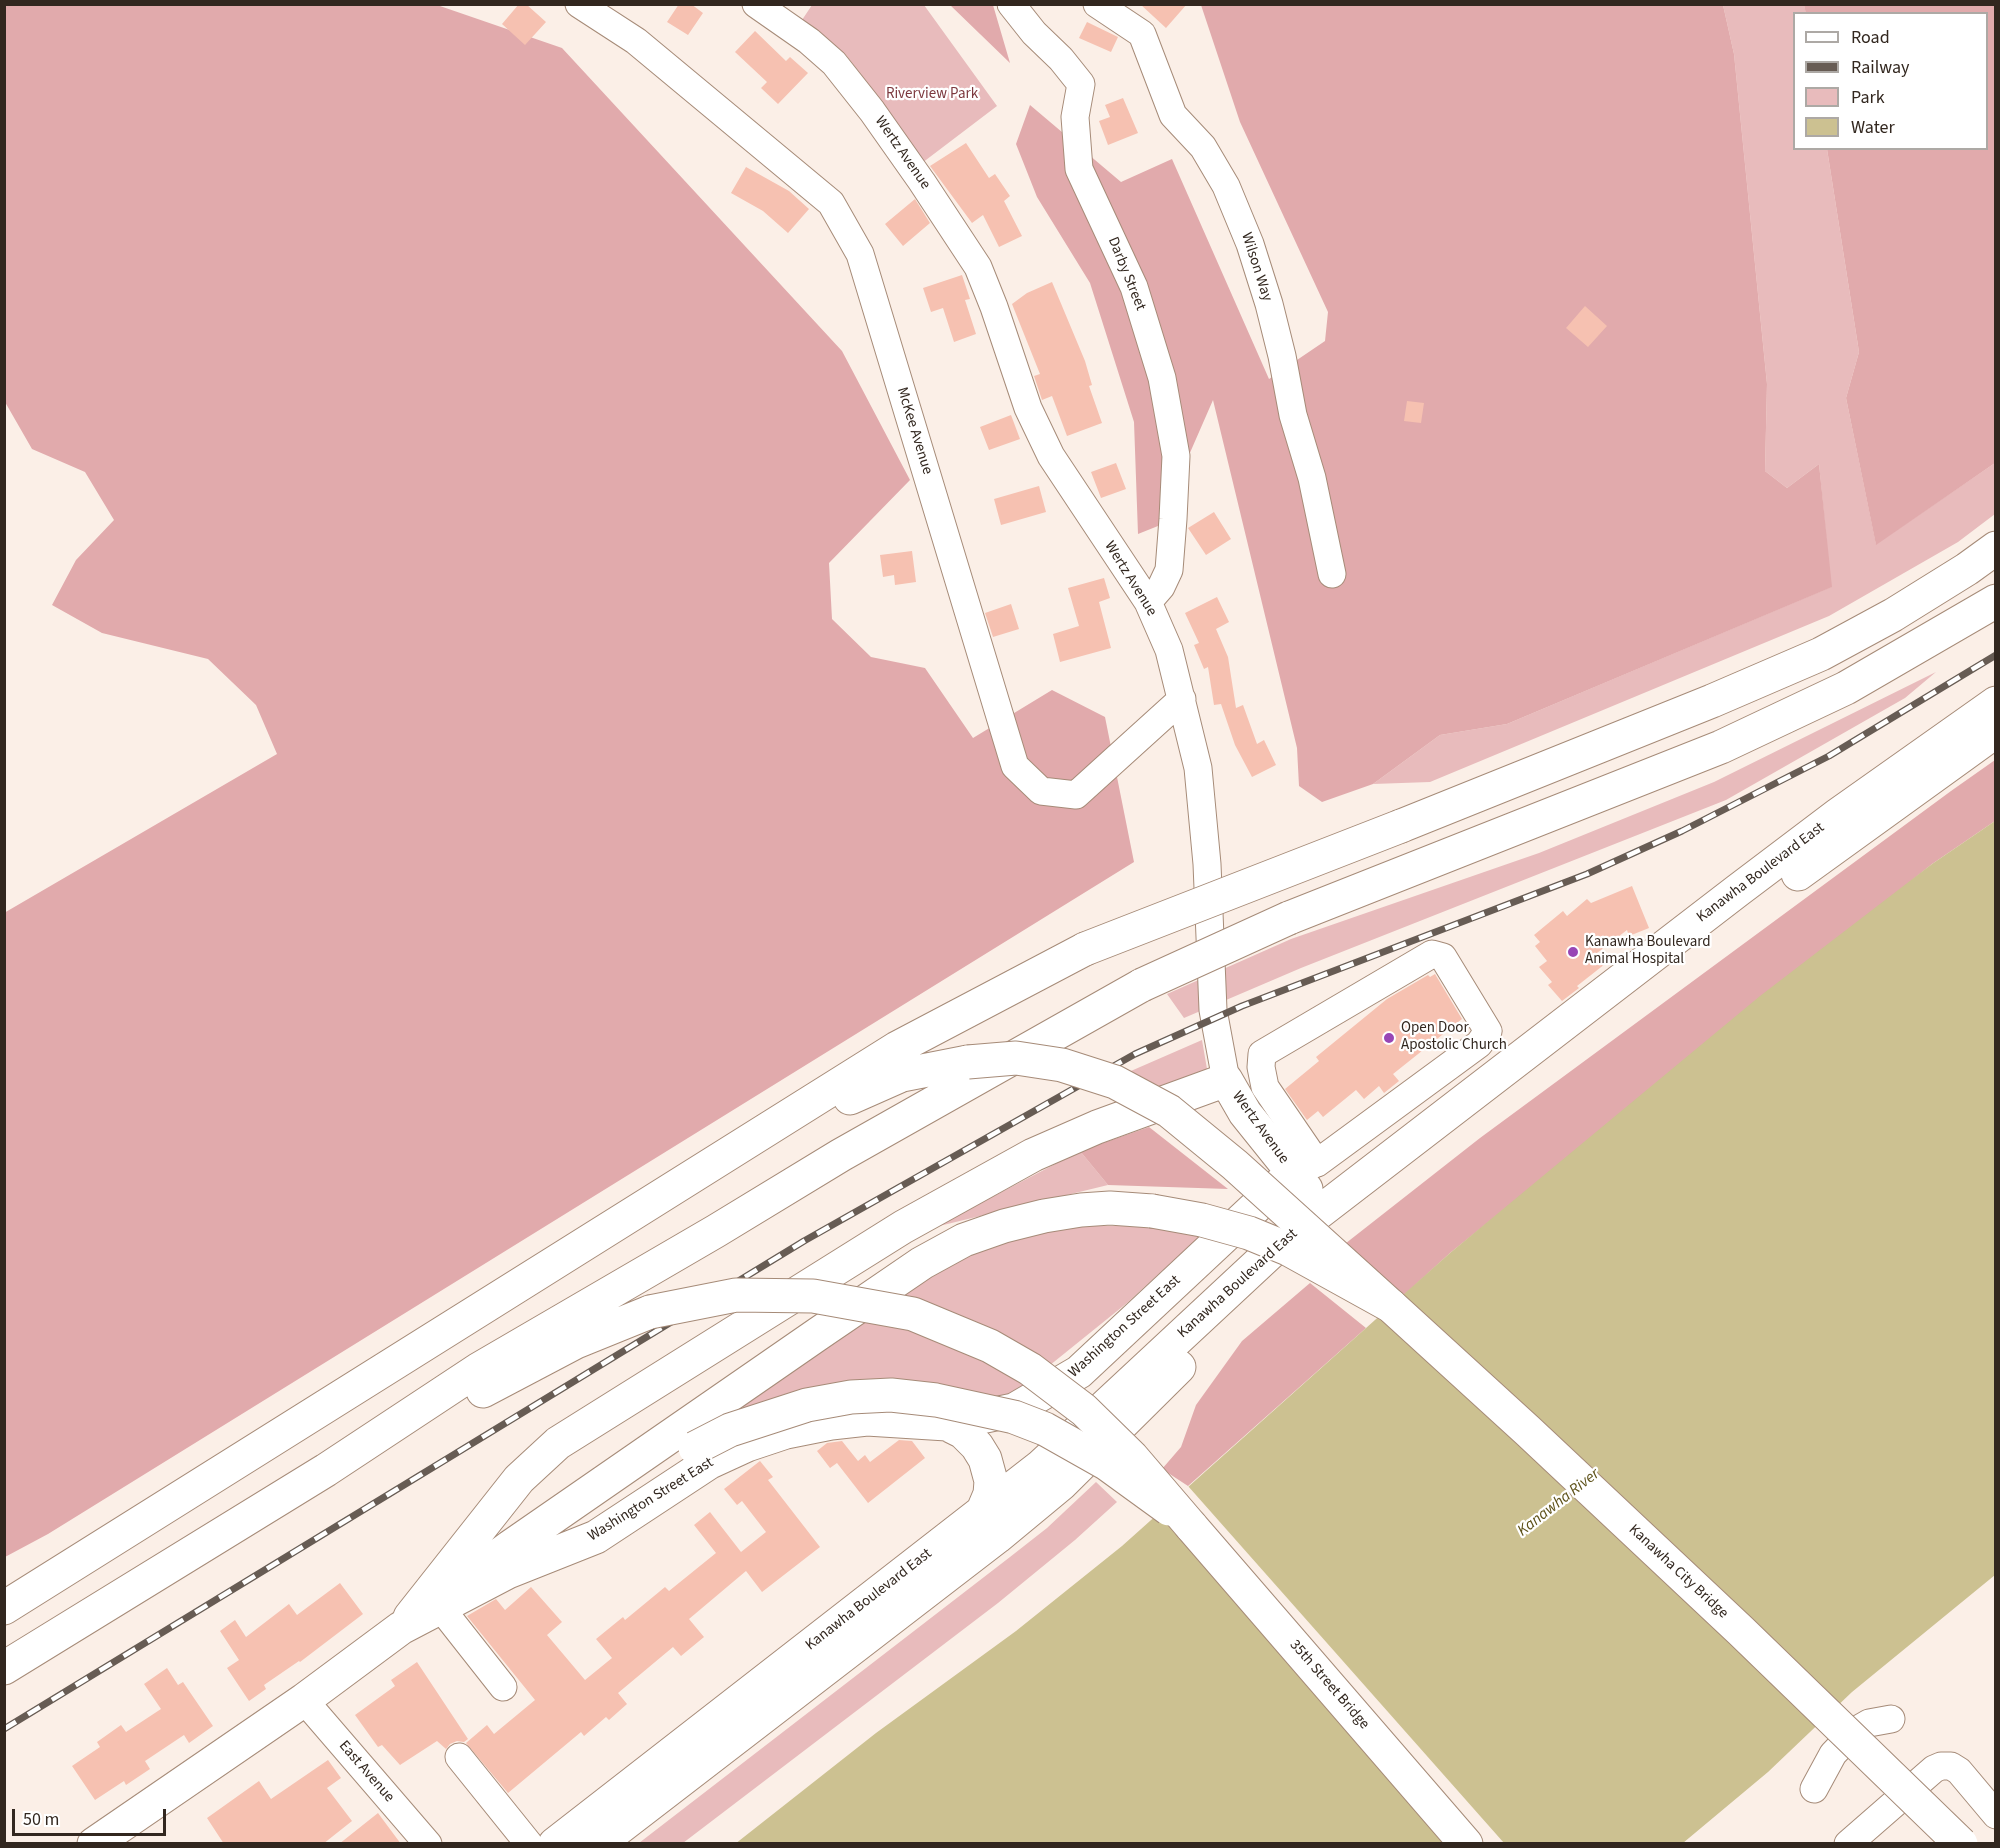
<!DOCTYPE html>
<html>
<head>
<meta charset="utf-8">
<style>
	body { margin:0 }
	#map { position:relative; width:2000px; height:1848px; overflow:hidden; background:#fbefe7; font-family:"Source Sans 3",sans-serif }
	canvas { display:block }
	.frame { position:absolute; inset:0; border:6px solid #32271f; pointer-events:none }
	.legend { position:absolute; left:1793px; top:12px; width:195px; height:138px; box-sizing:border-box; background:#fff; border:2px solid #ada9a5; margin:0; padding:8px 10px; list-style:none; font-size:18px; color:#32271f }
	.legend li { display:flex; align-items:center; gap:12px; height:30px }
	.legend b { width:30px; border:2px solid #ada9a5 }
	.scale { position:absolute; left:12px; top:1809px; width:154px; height:27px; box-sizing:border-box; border:3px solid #32271f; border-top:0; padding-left:8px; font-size:18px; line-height:21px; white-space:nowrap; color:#32271f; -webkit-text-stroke:4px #fff; paint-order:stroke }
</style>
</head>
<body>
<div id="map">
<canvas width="2000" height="1848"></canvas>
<div class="frame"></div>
<ul class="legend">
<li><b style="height:8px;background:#fff"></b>Road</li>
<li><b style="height:8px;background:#675c54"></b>Railway</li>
<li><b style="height:16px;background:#e8bbbc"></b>Park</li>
<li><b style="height:16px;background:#ccc191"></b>Water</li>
</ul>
<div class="scale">50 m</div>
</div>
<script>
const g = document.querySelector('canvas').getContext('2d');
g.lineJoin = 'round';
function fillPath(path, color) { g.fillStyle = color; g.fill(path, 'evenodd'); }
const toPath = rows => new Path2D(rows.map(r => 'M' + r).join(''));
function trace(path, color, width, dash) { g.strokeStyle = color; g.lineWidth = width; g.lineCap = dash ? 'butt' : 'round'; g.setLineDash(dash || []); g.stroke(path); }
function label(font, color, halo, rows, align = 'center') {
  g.font = font + ' "Source Sans 3",sans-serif'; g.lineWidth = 4.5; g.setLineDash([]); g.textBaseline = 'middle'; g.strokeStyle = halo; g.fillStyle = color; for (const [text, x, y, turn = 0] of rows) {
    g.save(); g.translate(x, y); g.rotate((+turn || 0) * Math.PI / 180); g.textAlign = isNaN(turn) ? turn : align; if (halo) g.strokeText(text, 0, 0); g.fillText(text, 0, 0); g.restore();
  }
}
fillPath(toPath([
	[812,5,924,5,997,106,922,163,876,94,846,55,802,20],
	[1723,5,1804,5,1806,13,1794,14,1794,148,1827,149,1859,352,1846,398,1876,544,1995,463,1995,514,1958,542,1829,616,1430,782,1373,784,1440,735,1507,724,1831,587,1819,464,1787,488,1765,471,1767,384,1734,54],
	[1936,672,1905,698,1726,800,1301,968,1184,1018,1167,994,1291,939,1539,853,1714,782],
	[1202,1040,1207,1069,1155,1095,1124,1074],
	[1080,1151,1108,1185,935,1227],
	[1073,1226,1142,1226,1200,1236,1127,1303,1003,1403,708,1419,900,1287,1001,1241],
	[1096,1482,1117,1502,1075,1540,998,1603,683,1843,639,1843,1010,1557,1047,1528]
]), '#e8bbbc');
fillPath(toPath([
	[5,4,437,5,562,48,842,351,910,480,829,563,832,619,871,657,925,668,973,738,1052,690,1105,717,1134,862,48,1534,5,1557,4,913,277,754,256,705,208,659,102,633,52,605,76,560,114,520,85,472,32,449,5,402],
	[950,5,993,5,1010,63],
	[1201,5,1723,5,1734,54,1767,384,1765,471,1787,488,1819,464,1832,587,1507,724,1440,735,1373,784,1322,802,1299,786,1297,748,1213,400,1158,526,1138,534,1134,422,1090,283,1037,197,1016,144,1030,105,1121,182,1172,159,1269,379,1325,341,1328,312,1240,122],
	[1804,5,1995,5,1995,463,1876,545,1846,398,1859,352,1827,149,1986,148,1986,14,1806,14],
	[1995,760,1995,821,1932,864,1450,1253,1403,1296,1341,1247,1480,1138,1951,791],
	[1149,1127,1228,1189,1108,1185,1080,1151],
	[1310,1283,1366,1328,1188,1486,1162,1469,1181,1447,1196,1405,1242,1341]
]), '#e1aaac');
fillPath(toPath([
	[1995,821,1995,1575,1852,1692,1768,1772,1683,1843,735,1844,876,1733,1016,1631,1122,1546,1450,1253,1760,996,1932,864]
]), '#ccc191');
fillPath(toPath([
	[1188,1486,1504,1843,1450,1843,1185,1535,1155,1516]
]), '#fbefe7');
fillPath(toPath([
	[519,4,526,4,546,22,525,45,502,24],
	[679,4,691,4,703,13,688,35,667,22],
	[1140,4,1187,4,1166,28],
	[1087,22,1118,37,1111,52,1079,38],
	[755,31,786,61,790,57,808,73,778,104,761,88,767,82,735,52],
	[1123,98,1138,133,1108,145,1099,121,1110,117,1105,105],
	[966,143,989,178,995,174,1010,196,1004,201,1022,236,999,247,983,215,972,223,930,166],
	[746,167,789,191,809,209,788,233,763,211,731,193],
	[915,199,930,223,903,246,885,224],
	[962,275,970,299,965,300,976,334,954,342,943,308,931,312,923,288],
	[1052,282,1085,361,1092,385,1089,386,1102,423,1067,436,1052,396,1042,400,1034,376,1040,374,1012,304,1027,293],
	[1585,306,1607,326,1588,347,1566,328],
	[1407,401,1424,403,1421,423,1404,421],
	[1011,415,1020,439,989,450,980,427],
	[1116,463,1126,489,1101,498,1091,472],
	[1039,486,1046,512,1001,525,994,499],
	[1214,512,1231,539,1206,555,1188,528],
	[912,551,916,582,895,585,894,575,883,577,880,555],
	[1104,578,1110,598,1099,602,1111,648,1060,662,1053,634,1079,626,1068,588],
	[1217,597,1229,622,1216,629,1228,657,1236,708,1243,705,1257,744,1264,740,1276,765,1252,777,1235,745,1221,704,1214,705,1208,667,1204,669,1194,645,1199,643,1185,613],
	[1011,604,1019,629,993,637,985,613],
	[1632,886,1649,928,1629,936,1627,930,1597,953,1605,964,1577,986,1579,988,1562,1001,1548,985,1552,982,1539,967,1547,961,1535,946,1540,942,1534,935,1563,911,1567,916,1587,899,1591,903],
	[1435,974,1462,1019,1393,1074,1399,1081,1384,1093,1379,1086,1364,1099,1356,1090,1323,1117,1318,1111,1307,1120,1285,1089,1319,1061,1316,1057,1387,999,1428,975,1430,977],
	[899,1440,912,1441,925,1458,868,1503,837,1463,830,1468,817,1451,827,1443,842,1441,858,1461,865,1455,870,1462],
	[760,1461,773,1477,768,1480,820,1547,762,1592,746,1571,689,1619,704,1637,681,1656,673,1647,618,1693,627,1704,609,1720,606,1717,584,1736,581,1732,508,1793,466,1743,487,1725,494,1734,535,1700,467,1616,496,1599,505,1610,531,1587,562,1622,547,1635,585,1680,612,1658,596,1639,623,1617,625,1620,665,1587,669,1591,716,1553,694,1525,710,1512,741,1552,766,1532,742,1501,737,1505,724,1489],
	[340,1583,363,1614,300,1662,299,1661,264,1685,266,1689,249,1701,227,1668,239,1660,220,1631,235,1620,246,1637,289,1604,297,1615],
	[417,1662,468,1739,464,1742,457,1741,450,1744,446,1749,437,1741,400,1765,382,1745,378,1747,355,1715,395,1686,391,1680],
	[167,1668,178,1685,183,1682,213,1726,189,1743,184,1735,145,1761,150,1769,126,1785,124,1781,95,1800,72,1766,100,1747,97,1742,121,1725,126,1732,161,1709,144,1684],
	[328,1760,341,1778,327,1788,352,1821,323,1844,224,1844,207,1818,259,1781,271,1799],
	[378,1813,401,1844,339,1844]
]), '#f6c1b1');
const minor = toPath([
	[579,4,636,41,831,203,860,254,1015,766,1041,791,1076,795,1182,699],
	[756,4,809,41,834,63,872,111,922,182,978,267,994,307,1028,408,1051,456,1148,602,1169,650,1198,768,1207,864,1213,1010,1226,1080],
	[1011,4,1034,33,1061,59,1081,84,1075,117,1079,169,1134,287,1162,378,1176,456,1173,519,1169,570,1161,587,1148,602],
	[1097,4,1142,34,1173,115,1203,147,1226,186,1250,244,1269,304,1282,356,1293,415,1312,478,1332,574],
	[1292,1173,1317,1163,1479,1044,1488,1031,1443,957,1432,954,1262,1054,1261,1067,1265,1087,1317,1163],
	[429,1593,503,1687],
	[304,1700,428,1844],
	[459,1757,529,1844],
	[1814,1789,1833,1754,1855,1731,1869,1723,1891,1719],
	[1848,1844,1934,1769,1941,1766,1951,1766,1959,1771,1996,1815]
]);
const major = toPath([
	[1798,874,1996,731],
	[947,1424,963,1432,977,1446,985,1459,991,1481,990,1494,982,1513],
	[1191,1526,1466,1844],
	[475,1573,510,1547,818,1334,922,1263,964,1240,1004,1226,1044,1216,1081,1210,1110,1208,1152,1211],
	[410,1617,519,1479,558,1443,903,1227,1033,1155,1097,1127,1226,1080,1245,1113,1306,1189],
	[94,1844,304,1700,401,1628,508,1572,596,1537,710,1462,747,1445,786,1432,831,1423,867,1419,947,1424,1014,1410,1079,1372,1292,1173],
	[555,1844,1041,1466,1287,1237,1737,891,1839,814,1996,703],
	[598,1844,997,1537,1061,1484,1179,1367]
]);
const highway = toPath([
	[1401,826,1712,701,1821,654,1893,615,1967,569,1996,548],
	[1289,918,1721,747,1846,688,1996,601],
	[850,1098,902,1075,968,1062],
	[483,1391,576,1342,650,1312],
	[4,1608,897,1048,1085,949],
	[4,1668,326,1470,479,1369,716,1231,841,1155,1142,985]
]);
trace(minor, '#a68b78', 29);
trace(major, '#a68b78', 35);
trace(highway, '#a68b78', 35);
trace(minor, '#fff', 27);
trace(major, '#fff', 33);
trace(highway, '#fff', 33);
const rail = toPath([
	[4,1729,804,1241,1135,1054,1242,1006,1587,874,1682,831,1829,756,1996,655]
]);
trace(rail, '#675c54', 7);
trace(rail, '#fff', 4.5, [14]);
const majorBridge = toPath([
	[1152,1211,1202,1220,1249,1233,1288,1249,1391,1306,1528,1431,1741,1631,1961,1844],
	[695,1448,730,1430,807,1405,851,1397,891,1395,936,1400,1014,1417,1045,1429,1107,1464,1169,1509]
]);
const highwayBridge = toPath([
	[1085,949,1401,826],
	[1142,985,1289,918],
	[968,1062,1016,1058,1062,1065,1115,1082,1169,1111,1235,1165,1391,1306],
	[650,1312,736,1295,813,1296,913,1314,990,1346,1030,1369,1084,1410,1132,1457,1191,1526]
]);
trace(majorBridge, '#a68b78', 35, []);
trace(highwayBridge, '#a68b78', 35, []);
trace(majorBridge, '#fff', 33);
trace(highwayBridge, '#fff', 33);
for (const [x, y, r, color] of [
	[1573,952,6,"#9846b5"],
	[1389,1038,6,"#9846b5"]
]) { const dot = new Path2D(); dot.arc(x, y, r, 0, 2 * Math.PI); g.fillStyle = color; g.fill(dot); trace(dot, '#fff', 2); }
label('15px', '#7c383e', '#fff', [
	["Riverview Park",932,95]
]);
label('15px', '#32271f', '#fff', [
	["Wertz Avenue",902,153,55],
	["Wilson Way",1256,267,72],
	["Darby Street",1126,274,68],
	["McKee Avenue",914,431,73],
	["Wertz Avenue",1130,579,58],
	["Kanawha Boulevard East",1761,873,-37],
	["Wertz Avenue",1260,1128,54],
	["Kanawha Boulevard East",1238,1284,-42],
	["Washington Street East",1125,1327,-42],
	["Washington Street East",651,1500,-32],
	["Kanawha City Bridge",1678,1572,43],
	["Kanawha Boulevard East",869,1600,-38],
	["35th Street Bridge",1329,1685,49],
	["East Avenue",366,1772,49]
]);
label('15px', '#32271f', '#fff', [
	["Kanawha Boulevard",1585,943],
	["Animal Hospital",1585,960],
	["Open Door",1401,1029],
	["Apostolic Church",1401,1046]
], 'left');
label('italic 16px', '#5d5118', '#fff', [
	["Kanawha River",1559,1503,-38]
]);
</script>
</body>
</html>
